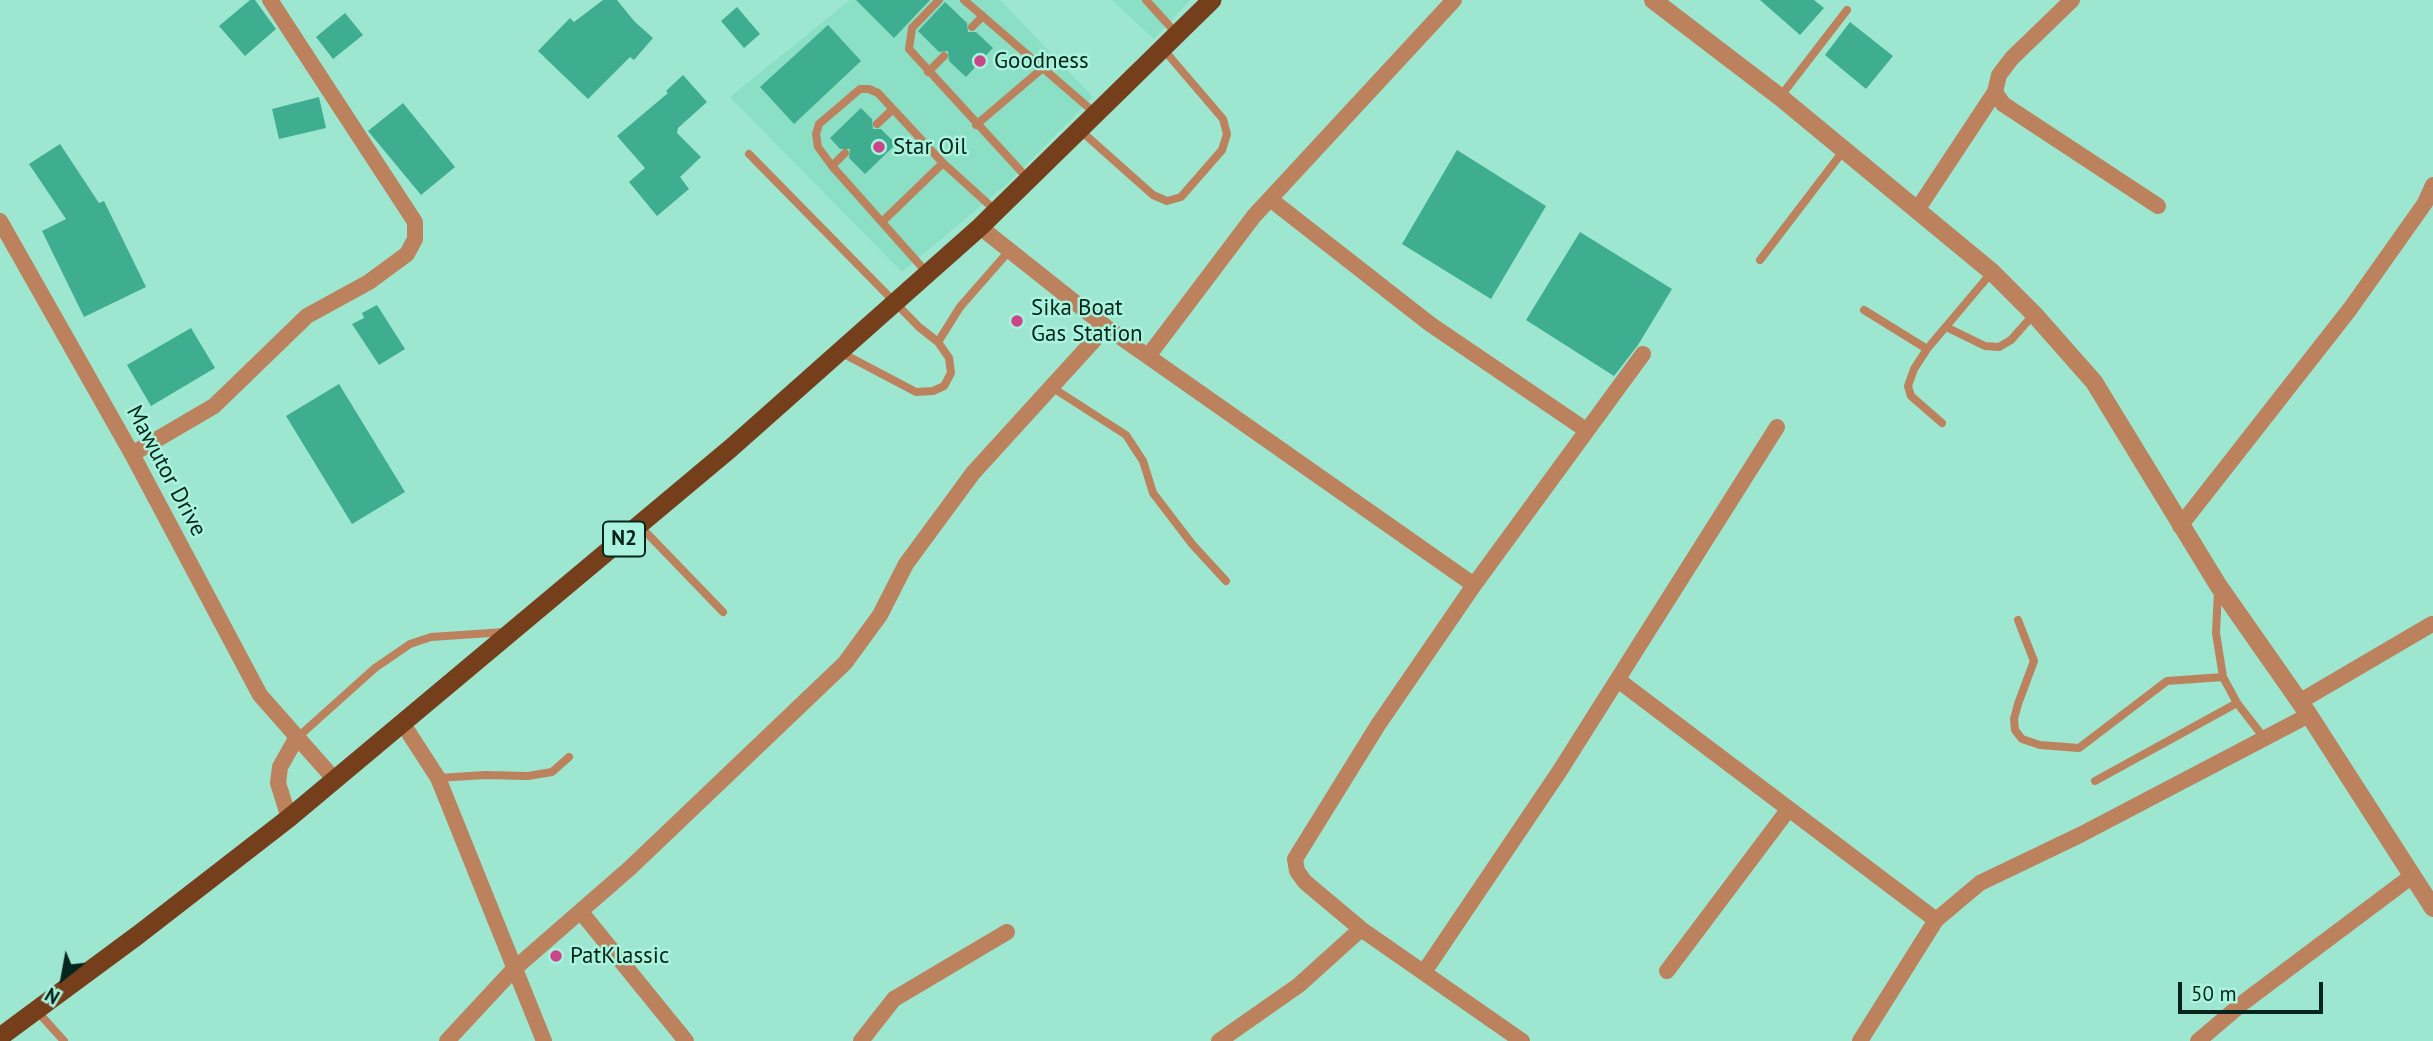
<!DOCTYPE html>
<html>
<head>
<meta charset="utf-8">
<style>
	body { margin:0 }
	#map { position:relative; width:2433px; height:1041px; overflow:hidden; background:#9de7d0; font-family:"PT Sans",sans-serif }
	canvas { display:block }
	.north { position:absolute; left:28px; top:943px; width:70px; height:70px; -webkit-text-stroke:5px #aaf4dd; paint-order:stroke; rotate:211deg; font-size:19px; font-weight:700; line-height:28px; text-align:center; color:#04241c }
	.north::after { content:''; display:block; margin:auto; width:24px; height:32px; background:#04241c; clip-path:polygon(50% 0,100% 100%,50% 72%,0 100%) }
	.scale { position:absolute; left:2178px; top:982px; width:145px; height:32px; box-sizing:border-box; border:4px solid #04241c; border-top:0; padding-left:9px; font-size:21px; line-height:24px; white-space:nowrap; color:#04241c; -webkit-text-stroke:5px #aaf4dd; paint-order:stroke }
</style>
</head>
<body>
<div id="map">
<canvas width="2433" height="1041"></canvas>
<div class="north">N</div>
<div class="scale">50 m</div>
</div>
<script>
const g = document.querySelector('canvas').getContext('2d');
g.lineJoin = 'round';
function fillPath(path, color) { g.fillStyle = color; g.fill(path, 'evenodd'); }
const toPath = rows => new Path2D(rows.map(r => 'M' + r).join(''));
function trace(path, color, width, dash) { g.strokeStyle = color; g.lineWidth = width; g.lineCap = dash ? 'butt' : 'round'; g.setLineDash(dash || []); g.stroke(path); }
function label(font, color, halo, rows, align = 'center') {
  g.font = font + ' "PT Sans",sans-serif'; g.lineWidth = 5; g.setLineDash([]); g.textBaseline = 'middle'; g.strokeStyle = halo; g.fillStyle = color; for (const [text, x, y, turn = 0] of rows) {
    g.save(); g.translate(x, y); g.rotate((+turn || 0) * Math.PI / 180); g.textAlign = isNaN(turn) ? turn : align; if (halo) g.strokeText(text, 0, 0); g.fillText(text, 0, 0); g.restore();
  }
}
fillPath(toPath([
	[850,0,1000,0,1093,97,1009,182,902,272,730,97],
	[1112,0,1190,0,1154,39]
]), '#8adfc5');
fillPath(toPath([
	[250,0,255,0,276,29,245,56,219,26],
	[603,0,617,0,634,21,653,38,634,60,630,57,588,99,538,51,570,18,574,22],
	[856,0,930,0,894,38],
	[1760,0,1814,0,1824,8,1800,35],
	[945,2,967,23,968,32,976,32,993,48,966,77,949,61,948,51,939,52,918,31],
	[737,7,760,34,744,48,721,21],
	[345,13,363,35,333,59,316,37],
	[1850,22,1893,56,1866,89,1825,55],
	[828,25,861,61,794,124,760,87],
	[683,75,707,102,678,128,677,133,701,157,680,177,689,189,657,216,629,182,645,168,617,136,668,93,666,91],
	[319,97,326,128,279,139,272,109],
	[403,103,455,167,421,195,368,131],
	[861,108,872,119,873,129,881,129,896,144,865,174,849,158,850,149,840,149,830,138],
	[60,144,99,203,104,201,146,287,84,317,42,231,66,219,29,164],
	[1457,150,1546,206,1491,299,1402,244],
	[1580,232,1672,289,1638,345,1614,376,1526,320],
	[377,305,405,349,379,365,352,324,364,318,362,313],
	[191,328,215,368,151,406,127,365],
	[339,384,405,492,352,524,286,416]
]), '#3ead90');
trace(toPath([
	[939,0,912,28,909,49,1029,180],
	[964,0,1096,114],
	[1146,0,1176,33],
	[972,27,983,16],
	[928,72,944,56],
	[1780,97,1847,10],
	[877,124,893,109],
	[976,125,1044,67],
	[1081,131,1153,195,1167,201,1181,197,1222,150,1227,134,1223,119,1164,50],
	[749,154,919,327,938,342,949,358,951,373,944,386,933,391,916,392,840,352],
	[832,166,845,153],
	[882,222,943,163],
	[1760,260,1844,150],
	[928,274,832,166,818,147,816,134,819,124,860,89,869,89,878,93,943,163,996,211],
	[1864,310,1927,349],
	[1946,327,1985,346,1999,347,2011,340,2034,314],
	[938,342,960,307,1009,251],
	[1053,388,1126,435,1143,461,1153,493,1192,544,1226,581],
	[1942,423,1911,396,1908,386,1914,369,1927,349,1992,272],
	[640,526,723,612],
	[2218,591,2216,633,2223,677,2237,703,2265,739],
	[2018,620,2034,661,2018,704,2014,719,2015,730,2022,739,2040,745,2079,748,2167,681,2223,677],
	[298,737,375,668,410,644,431,637,505,632],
	[438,778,485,775,528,776,552,772,569,757],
	[2095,781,2237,703],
	[36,1010,64,1041]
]), '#bc815d', 8);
trace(toPath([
	[2072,0,2012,58,1999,75,1995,92,2003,104,2158,206],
	[1270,199,1430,324,1586,430],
	[1917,210,1995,92],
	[0,221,132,454,260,695,335,780],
	[980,227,1106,327,1474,585],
	[1149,355,1254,216,1454,0],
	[132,454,214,406,307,316,369,282,407,254,415,239,415,222,270,0],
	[2180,526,2350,309,2425,203,2433,185],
	[1618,680,1936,920],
	[2299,702,2432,624],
	[403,724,438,778,544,1041],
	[289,818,278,783,280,767,297,737],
	[581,912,686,1041],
	[1667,971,1788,810],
	[1424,972,1559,772,1777,427],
	[447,1041,513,970,630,868,845,663,880,615,906,564,973,473,1106,327],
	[861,1041,894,999,1007,932],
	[1219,1041,1299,985,1361,929],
	[1522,1041,1361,929,1305,882,1297,871,1295,859,1378,725,1474,585,1643,354],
	[1860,1041,1936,920,1980,883,2080,835,2309,715],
	[2198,1041,2244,1002,2412,876]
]), '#bc815d', 16);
trace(toPath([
	[1653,0,1780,97,1992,272,2034,314,2094,382,2218,585,2309,715,2433,908]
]), '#bc815d', 18);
trace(toPath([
	[0,1037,138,935,289,818,731,448,980,227,1212,0]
]), '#743f1a', 19);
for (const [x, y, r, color] of [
	[980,61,7,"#ca4589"],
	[879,147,7,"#ca4589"],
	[1017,321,7,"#ca4589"],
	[556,956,7,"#ca4589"]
]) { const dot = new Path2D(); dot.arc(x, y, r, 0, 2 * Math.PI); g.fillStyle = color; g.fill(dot); trace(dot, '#aaf4dd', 2.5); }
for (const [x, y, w] of [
	[624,539,42]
]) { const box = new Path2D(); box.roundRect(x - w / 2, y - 17.5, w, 35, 5); g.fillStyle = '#aaf4dd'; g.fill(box); trace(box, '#04241c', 2); }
label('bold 21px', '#04241c', null, [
	["N2",624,539]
]);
label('23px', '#04241c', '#aaf4dd', [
	["Goodness",994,61],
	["Star Oil",893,147],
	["Sika Boat",1031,308],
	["Gas Station",1031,334],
	["PatKlassic",570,956]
], 'left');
label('23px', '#04241c', '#aaf4dd', [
	["Mawutor Drive",166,471,62]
]);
</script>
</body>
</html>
